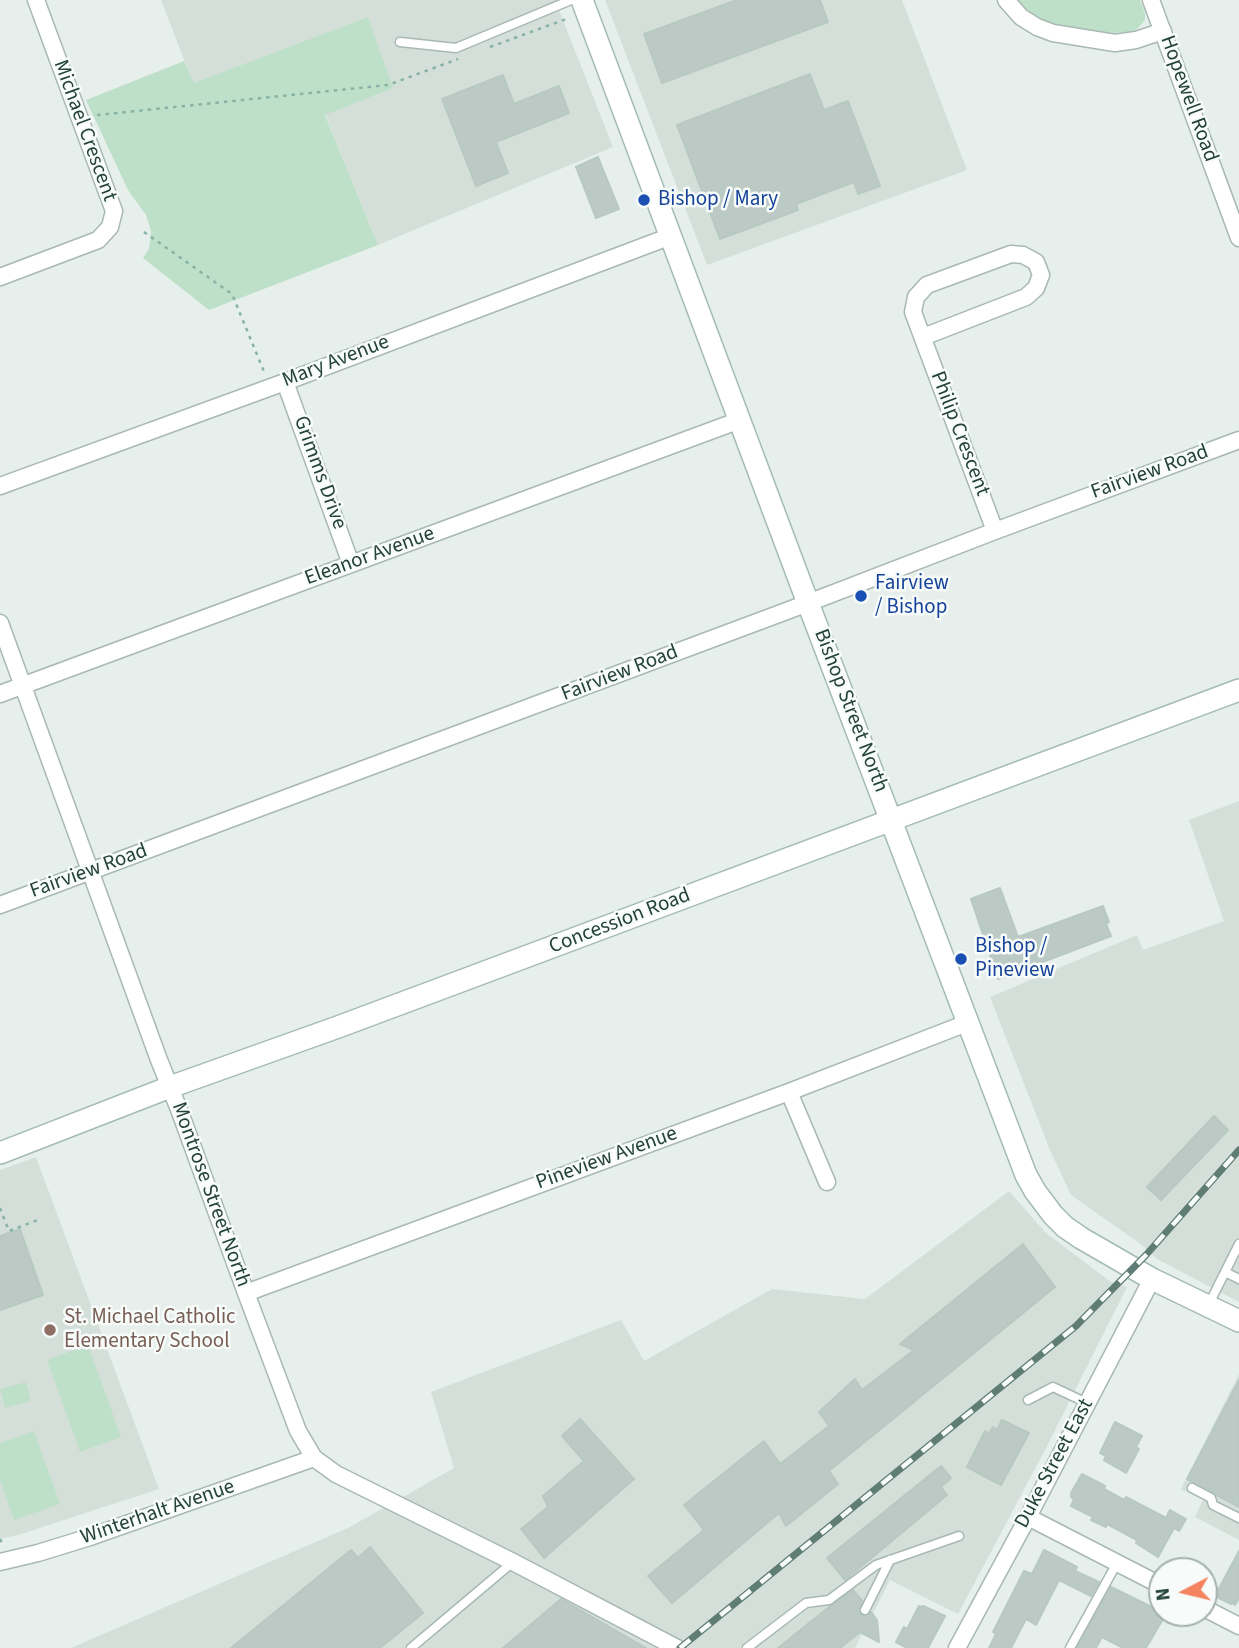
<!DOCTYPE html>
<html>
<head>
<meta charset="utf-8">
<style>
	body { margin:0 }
	#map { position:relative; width:1239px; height:1648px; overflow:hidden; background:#e6efeb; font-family:"Source Sans 3",sans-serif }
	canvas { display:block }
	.north { position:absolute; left:1148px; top:1557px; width:70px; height:70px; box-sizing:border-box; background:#f7fbf9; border:2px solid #a3b1ad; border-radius:50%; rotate:263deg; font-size:19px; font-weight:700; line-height:28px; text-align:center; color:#24423a }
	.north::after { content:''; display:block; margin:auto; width:24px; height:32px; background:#f4845f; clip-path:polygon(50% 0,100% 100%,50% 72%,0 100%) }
</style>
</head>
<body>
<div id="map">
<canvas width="1239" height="1648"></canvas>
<div class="north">N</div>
</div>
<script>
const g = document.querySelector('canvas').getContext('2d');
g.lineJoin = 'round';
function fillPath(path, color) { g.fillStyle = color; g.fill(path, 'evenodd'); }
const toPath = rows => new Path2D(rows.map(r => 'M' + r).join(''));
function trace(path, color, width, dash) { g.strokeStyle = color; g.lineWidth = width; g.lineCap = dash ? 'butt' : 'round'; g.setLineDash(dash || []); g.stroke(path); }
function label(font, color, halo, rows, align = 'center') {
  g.font = font + ' "Source Sans 3",sans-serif'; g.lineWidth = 5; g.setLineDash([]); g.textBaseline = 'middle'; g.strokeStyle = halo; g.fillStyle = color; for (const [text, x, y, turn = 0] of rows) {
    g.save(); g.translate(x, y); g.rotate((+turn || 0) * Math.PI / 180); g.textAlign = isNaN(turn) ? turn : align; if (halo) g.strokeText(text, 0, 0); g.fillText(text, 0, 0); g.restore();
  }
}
fillPath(toPath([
	[161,0,555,0,613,147,378,245,325,114,193,83],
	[605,0,902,0,967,170,707,265],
	[1239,801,1239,1302,1157,1259,1142,1245,1071,1195,1050,1150,990,997,1137,935,1143,950,1224,921,1189,820],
	[36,1157,159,1489,18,1535,0,1539,0,1170],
	[1009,1191,1046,1233,1111,1282,1127,1287,1045,1450,958,1614,890,1580,855,1648,71,1648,348,1528,454,1468,431,1392,621,1320,644,1361,772,1289,865,1299],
	[1239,1374,1239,1540,1195,1517,1203,1500,1181,1489]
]), '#d4dfda');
fillPath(toPath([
	[1018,0,1140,0,1145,13,1145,20,1137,29,1132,32,1109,33,1054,24,1039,19,1022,6],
	[368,17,393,88,325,115,378,245,209,310,143,258,149,249,151,231,146,215,128,190,86,100,184,61,194,83],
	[88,1345,121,1437,80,1452,47,1360],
	[26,1382,31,1401,5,1408,0,1389],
	[34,1431,60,1504,14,1520,0,1480,0,1443]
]), '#bfe0c8');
const building = toPath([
	[737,0,820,0,828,22,662,83,644,34,737,0],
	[810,74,824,110,848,101,880,186,858,194,854,182,796,204,798,210,720,239,677,125,810,74],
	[503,75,514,104,559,86,569,113,496,142,508,173,476,186,442,99,503,75],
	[598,157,619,209,596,218,576,167,598,157],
	[1000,888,1018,937,1103,906,1109,922,1106,924,1111,936,998,979,971,899,1000,888],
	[1214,1116,1228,1130,1161,1200,1147,1187,1214,1116],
	[20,1229,43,1295,0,1310,0,1236,20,1229],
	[1023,1244,1055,1287,829,1471,838,1484,786,1526,779,1513,672,1603,648,1576,704,1530,684,1505,764,1441,780,1464,829,1426,819,1412,855,1379,862,1390,914,1350,900,1344,1023,1244],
	[1239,1380,1239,1507,1187,1479,1239,1380],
	[580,1419,634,1479,544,1558,521,1529,548,1507,543,1496,584,1461,562,1436,580,1419],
	[1002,1420,1029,1433,1001,1485,967,1467,985,1431,989,1434,993,1427,997,1430,1002,1420],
	[1115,1422,1142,1436,1136,1447,1139,1449,1126,1473,1107,1462,1104,1460,1106,1456,1100,1453,1115,1422],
	[941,1466,951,1478,941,1487,947,1495,845,1580,827,1558,941,1466],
	[1082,1474,1105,1486,1104,1489,1124,1500,1126,1497,1166,1518,1170,1510,1186,1519,1179,1531,1174,1528,1158,1557,1136,1543,1137,1540,1107,1524,1106,1527,1091,1520,1093,1517,1071,1506,1074,1499,1071,1497,1071,1493,1082,1474],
	[370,1547,423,1613,380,1648,231,1648,351,1550,358,1558,370,1547],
	[1044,1550,1077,1567,1075,1571,1099,1582,1091,1596,1059,1580,1036,1625,1026,1619,1011,1648,989,1648,996,1634,993,1632,1024,1571,1032,1574,1044,1550],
	[1239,1551,1239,1598,1235,1605,1232,1603,1231,1604,1215,1596,1239,1551],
	[1111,1587,1166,1614,1146,1648,1123,1648,1102,1637,1096,1648,1077,1648,1111,1587],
	[853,1590,862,1601,858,1610,860,1614,866,1616,871,1612,877,1620,879,1642,860,1632,840,1648,778,1648,829,1607,853,1590],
	[561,1599,646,1648,503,1648,561,1599],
	[919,1606,922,1607,923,1606,945,1616,928,1648,907,1648,896,1642,904,1627,907,1629,919,1606]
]);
fillPath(building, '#bbcac4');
trace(building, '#b8c9c2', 2);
const lane = toPath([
	[400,42,456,48,571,0],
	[1225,1272,1239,1279],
	[1208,1306,1239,1244],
	[1028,1400,1053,1387,1087,1403],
	[1192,1488,1211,1498,1213,1505,1239,1518],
	[865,1610,890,1560],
	[411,1648,513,1562],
	[747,1648,806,1603,829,1600,876,1565,959,1536],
	[1070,1648,1117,1563]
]);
const street = toPath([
	[1006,0,1021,17,1037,27,1053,33,1115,43,1136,40,1163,31],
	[1151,0,1239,238],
	[0,277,98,240,110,227,114,211,36,0],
	[923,337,1026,297,1036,288,1041,275,1036,262,1023,255,1011,254,927,285,916,297,913,312,995,531],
	[285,382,351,564],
	[0,486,285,382,671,236],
	[0,623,159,1060,180,1112,246,1293,298,1431,314,1458,336,1474,513,1562,677,1648],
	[0,694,740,420],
	[0,905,808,603,995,531,1239,440],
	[789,1092,827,1182],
	[246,1293,789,1092,967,1023],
	[1028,1517,1162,1586],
	[0,1562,38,1553,90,1537,314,1458],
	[1204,1608,1239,1626],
	[957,1648,1028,1517,1152,1279]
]);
const secondary = toPath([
	[582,0,808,603,1026,1175,1035,1191,1053,1215,1065,1227,1081,1238,1152,1279,1239,1321],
	[0,1153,170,1087,338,1027,1239,690]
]);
trace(lane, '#a8b8b2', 11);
trace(street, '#a8b8b2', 19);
trace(secondary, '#a4bbb3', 24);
trace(toPath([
	[490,47,569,18],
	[97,115,388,85,458,59],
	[144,232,232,294,265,374],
	[0,1208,9,1231,38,1220],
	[0,1539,2,1543]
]), '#86b3a5', 2.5, [3.5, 5]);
trace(lane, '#fff', 8);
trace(street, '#fff', 16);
trace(secondary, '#fff', 21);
const rail = toPath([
	[680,1648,1076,1326,1146,1255,1239,1150]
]);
trace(rail, '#5f7d75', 7);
trace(rail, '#f7fbf9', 4.5, [13]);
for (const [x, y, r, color] of [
	[644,200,7,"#1a4fb4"],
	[861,596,7,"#1a4fb4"],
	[961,959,7,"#1a4fb4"],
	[50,1330,7,"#8d6e63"]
]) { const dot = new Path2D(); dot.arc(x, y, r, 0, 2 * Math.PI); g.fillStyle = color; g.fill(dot); trace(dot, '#f7fbf9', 2.5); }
label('21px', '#24423a', '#f7fbf9', [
	["Hopewell Road",1188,99,70],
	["Michael Crescent",84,131,70],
	["Mary Avenue",336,362,-21],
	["Philip Crescent",959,434,69],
	["Grimms Drive",319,473,70],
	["Fairview Road",1150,473,-20],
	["Eleanor Avenue",370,557,-20],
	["Fairview Road",620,674,-21],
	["Bishop Street North",850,711,69],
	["Fairview Road",89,872,-20],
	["Concession Road",620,922,-21],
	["Pineview Avenue",607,1159,-20],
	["Montrose Street North",210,1195,70],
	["Duke Street East",1055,1464,-62],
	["Winterhalt Avenue",158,1513,-19]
]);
label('21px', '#164399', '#f7fbf9', [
	["Bishop / Mary",658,200],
	["Fairview",875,584],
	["/ Bishop",875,608],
	["Bishop /",975,947],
	["Pineview",975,971]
], 'left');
label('21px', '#785e54', '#f7fbf9', [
	["St. Michael Catholic",64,1318],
	["Elementary School",64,1342]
], 'left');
</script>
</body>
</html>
